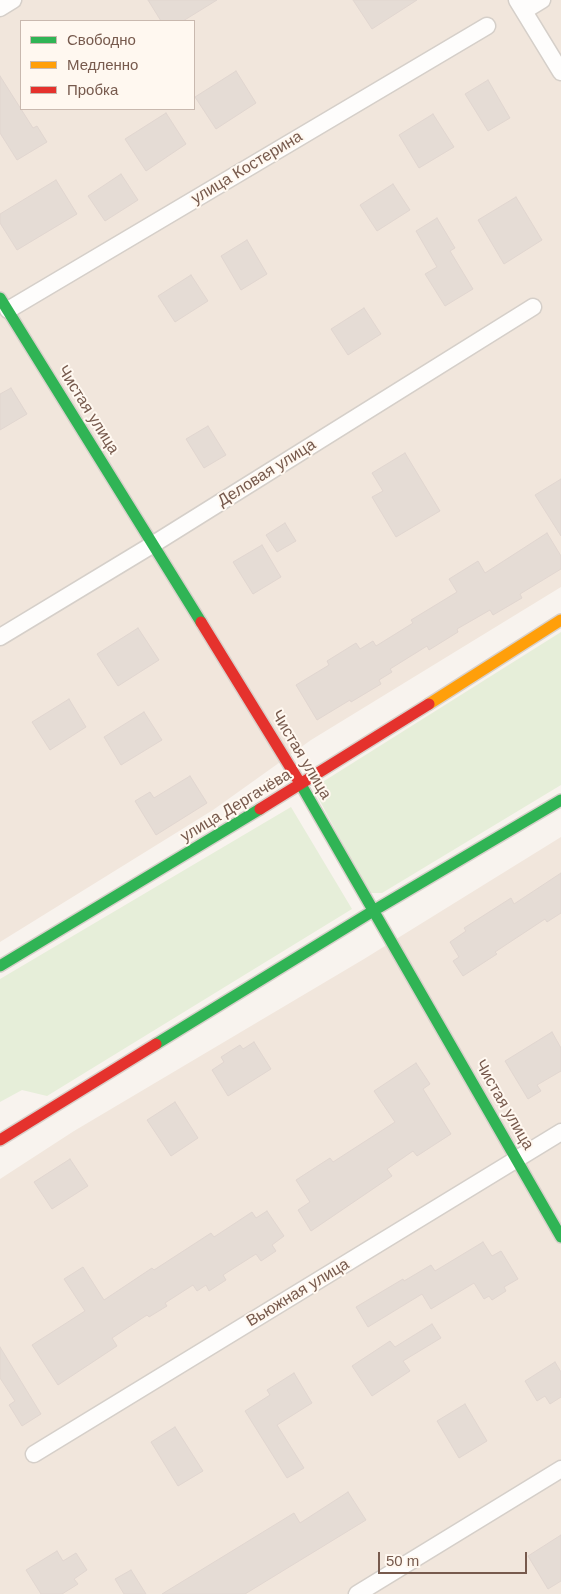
<!DOCTYPE html>
<html>
<head>
<meta charset="utf-8">
<style>
	body { margin:0 }
	#map { position:relative; width:561px; height:1594px; overflow:hidden; background:#f8f3ee; font-family:Arial,sans-serif }
	canvas { display:block }
	.legend { position:absolute; left:20px; top:20px; width:175px; height:90px; box-sizing:border-box; background:#fff8f0; border:1px solid #c9b9af; margin:0; padding:6px 9px; list-style:none; font-size:15px; color:#775a4d }
	.legend li { display:flex; align-items:center; gap:10px; height:25px }
	.legend b { width:25px; border:1px solid #c9b9af }
	.scale { position:absolute; left:378px; top:1552px; width:149px; height:22px; box-sizing:border-box; border:2px solid #775a4d; border-top:0; padding-left:6px; font-size:15px; line-height:18px; white-space:nowrap; color:#775a4d; -webkit-text-stroke:4px #fff8f0; paint-order:stroke }
</style>
</head>
<body>
<div id="map">
<canvas width="561" height="1594"></canvas>
<ul class="legend">
<li><b style="height:6px;background:#30b455"></b>Свободно</li>
<li><b style="height:6px;background:#ff9f0a"></b>Медленно</li>
<li><b style="height:6px;background:#e5322d"></b>Пробка</li>
</ul>
<div class="scale">50 m</div>
</div>
<script>
const g = document.querySelector('canvas').getContext('2d');
g.lineJoin = 'round';
function fillPath(path, color) { g.fillStyle = color; g.fill(path, 'evenodd'); }
const toPath = rows => new Path2D(rows.map(r => 'M' + r).join(''));
function trace(path, color, width, dash) { g.strokeStyle = color; g.lineWidth = width; g.lineCap = dash ? 'butt' : 'round'; g.setLineDash(dash || []); g.stroke(path); }
function label(font, color, halo, rows, align = 'center') {
  g.font = font + ' Arial,sans-serif'; g.lineWidth = 4; g.setLineDash([]); g.textBaseline = 'middle'; g.strokeStyle = halo; g.fillStyle = color; for (const [text, x, y, turn = 0] of rows) {
    g.save(); g.translate(x, y); g.rotate((+turn || 0) * Math.PI / 180); g.textAlign = isNaN(turn) ? turn : align; if (halo) g.strokeText(text, 0, 0); g.fillText(text, 0, 0); g.restore();
  }
}
fillPath(toPath([
	[0,0,561,0,561,587,311,740,213,810,0,942],
	[21,21,194,21,194,109,21,109],
	[561,837,561,1594,0,1594,0,1179,74,1131,364,959]
]), '#f1e6dc');
fillPath(toPath([
	[561,632,561,785,382,893,369,893,313,788],
	[291,807,352,909,47,1096,22,1090,0,1102,0,979]
]), '#e6eed9');
const building = toPath([
	[148,0,217,0,183,21,161,21,148,0],
	[353,0,417,0,372,29,353,0],
	[236,71,256,103,216,129,195,97,236,71],
	[0,76,33,128,37,126,47,142,17,160,0,133,0,76],
	[488,80,510,118,488,131,465,94,488,80],
	[166,113,186,144,146,171,125,139,166,113],
	[433,114,454,147,419,168,399,135,433,114],
	[121,174,138,200,105,221,88,196,121,174],
	[56,180,77,214,17,250,0,223,0,214,56,180],
	[393,184,410,210,377,231,360,205,393,184],
	[516,197,542,240,504,264,478,220,516,197],
	[437,218,455,248,450,251,473,289,445,306,425,274,437,267,416,231,437,218],
	[247,240,267,274,241,290,221,256,247,240],
	[191,275,208,301,175,322,158,296,191,275],
	[364,308,381,334,348,355,331,329,364,308],
	[11,388,27,414,0,430,0,394,11,388],
	[208,426,226,455,204,468,186,439,208,426],
	[405,453,440,511,396,537,372,497,383,491,372,473,405,453],
	[561,479,561,536,535,495,561,479],
	[285,523,296,541,277,552,266,535,285,523],
	[547,533,561,556,561,569,520,594,522,598,493,615,490,610,457,629,458,632,429,650,427,646,390,669,392,672,379,680,381,684,351,702,350,700,317,720,296,685,329,665,327,661,356,643,360,649,373,641,376,646,413,623,411,620,457,592,449,579,478,561,485,573,547,533],
	[262,545,281,577,253,594,233,562,262,545],
	[138,628,159,660,118,686,97,654,138,628],
	[69,699,86,727,50,750,32,722,69,699],
	[144,712,162,740,121,765,104,737,144,712],
	[190,776,207,803,156,835,135,801,150,792,154,798,190,776],
	[561,873,561,913,547,922,545,919,495,952,497,954,463,976,453,961,459,957,450,942,466,931,464,928,511,898,514,904,561,873],
	[552,1032,561,1048,561,1071,537,1085,541,1091,528,1099,505,1061,552,1032],
	[254,1042,271,1069,228,1096,212,1070,224,1062,221,1057,240,1045,243,1049,254,1042],
	[416,1063,430,1084,423,1089,451,1134,417,1156,413,1151,387,1169,392,1176,311,1231,298,1210,310,1202,296,1180,330,1158,333,1162,395,1122,374,1091,416,1063],
	[175,1102,198,1138,171,1156,147,1120,175,1102],
	[70,1159,88,1186,52,1209,34,1182,70,1159],
	[267,1211,284,1236,272,1245,276,1251,261,1261,256,1254,223,1275,226,1280,209,1291,206,1285,197,1291,193,1285,165,1303,167,1306,149,1317,147,1315,112,1338,117,1346,58,1385,32,1345,85,1311,64,1279,83,1267,104,1300,152,1268,154,1270,211,1233,214,1237,252,1212,256,1218,267,1211],
	[483,1242,492,1256,501,1251,518,1279,504,1287,506,1291,492,1300,489,1296,484,1299,474,1283,431,1309,422,1294,368,1327,356,1307,403,1279,404,1281,431,1265,435,1271,483,1242],
	[432,1324,441,1338,403,1361,410,1371,372,1396,352,1366,390,1341,395,1347,432,1324],
	[0,1347,41,1414,22,1426,9,1405,15,1401,0,1378,0,1347],
	[555,1362,561,1372,561,1397,550,1404,545,1396,537,1401,525,1381,555,1362],
	[294,1373,312,1403,277,1425,304,1468,287,1478,245,1411,270,1395,267,1390,294,1373],
	[465,1404,487,1441,459,1458,437,1421,465,1404],
	[175,1427,203,1471,178,1486,151,1442,175,1427],
	[348,1492,366,1520,245,1594,162,1594,294,1513,300,1523,348,1492],
	[561,1535,561,1581,548,1589,528,1556,561,1535],
	[57,1551,63,1561,76,1553,87,1570,74,1579,78,1584,62,1594,41,1594,26,1570,57,1551],
	[131,1570,146,1594,124,1594,115,1579,131,1570]
]);
fillPath(building, '#e5dcd5');
trace(building, '#e1d6d0', 1);
const street = toPath([
	[517,0,561,72],
	[0,8,13,0],
	[524,11,542,0],
	[8,310,487,26],
	[0,637,152,545,533,307],
	[34,1454,561,1132],
	[357,1594,561,1469]
]);
const fast = toPath([
	[0,298,201,622],
	[300,783,561,1237],
	[0,966,260,809],
	[156,1044,373,911,561,800]
]);
const slow = toPath([
	[429,704,561,620]
]);
const jam = toPath([
	[201,622,300,783],
	[260,809,429,704],
	[0,1140,156,1044]
]);
trace(street, '#d5cfc9', 19);
trace(fast, '#d8d0ca', 14);
trace(slow, '#d8d0ca', 14);
trace(jam, '#d8d0ca', 14);
trace(street, '#fefdfc', 16);
trace(fast, '#30b455', 11);
trace(slow, '#ff9f0a', 11);
trace(jam, '#e5322d', 11);
label('16px', '#775a4d', '#fff8f0', [
	["улица Костерина",247,168,-31],
	["Чистая улица",88,410,58],
	["Деловая улица",267,473,-32],
	["Чистая улица",301,755,59],
	["улица Дергачёва",236,806,-31],
	["Чистая улица",504,1105,60],
	["Вьюжная улица",298,1293,-31]
]);
</script>
</body>
</html>
